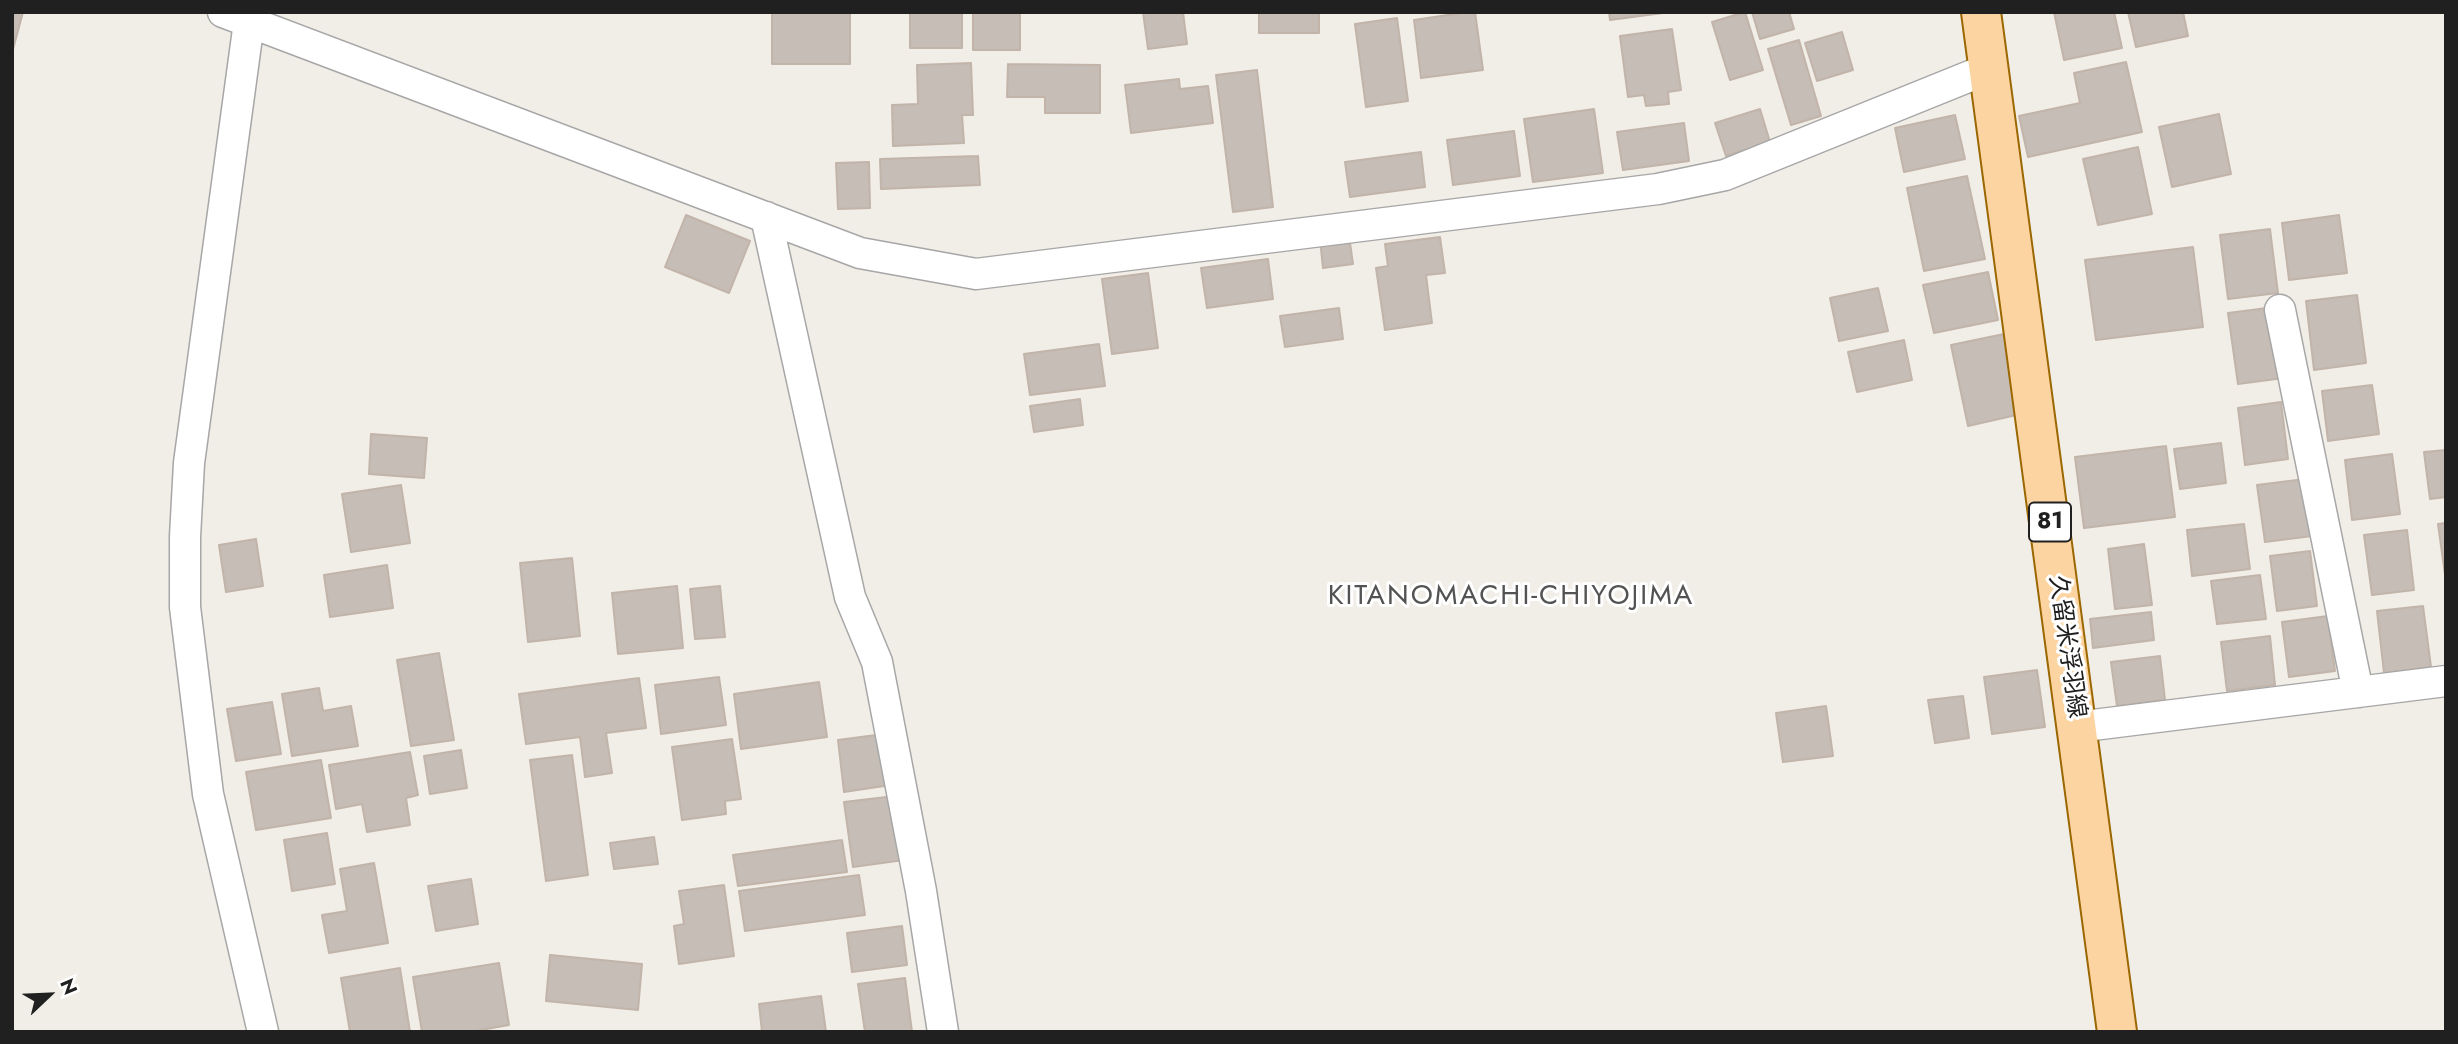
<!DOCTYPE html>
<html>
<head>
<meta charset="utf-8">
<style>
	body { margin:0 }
	#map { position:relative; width:2458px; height:1044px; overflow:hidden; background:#f1ede7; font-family:Jost,sans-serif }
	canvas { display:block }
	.frame { position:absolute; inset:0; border:14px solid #202020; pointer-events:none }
	.north { position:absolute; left:14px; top:960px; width:70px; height:70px; -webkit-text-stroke:5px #fff; paint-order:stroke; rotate:67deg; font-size:19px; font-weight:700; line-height:28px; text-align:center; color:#202020 }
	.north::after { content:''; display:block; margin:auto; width:24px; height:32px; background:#202020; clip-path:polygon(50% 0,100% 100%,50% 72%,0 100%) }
</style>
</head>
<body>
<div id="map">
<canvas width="2458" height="1044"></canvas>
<div class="frame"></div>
<div class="north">N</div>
</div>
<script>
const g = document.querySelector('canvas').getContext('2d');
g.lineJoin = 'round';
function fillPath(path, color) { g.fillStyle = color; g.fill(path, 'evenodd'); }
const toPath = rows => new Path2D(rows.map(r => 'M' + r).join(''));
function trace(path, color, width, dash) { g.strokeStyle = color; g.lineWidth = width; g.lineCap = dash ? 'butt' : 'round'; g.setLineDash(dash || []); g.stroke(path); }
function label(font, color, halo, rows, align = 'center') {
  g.font = font + ' Jost,"Noto Sans JP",sans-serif'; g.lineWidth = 6; g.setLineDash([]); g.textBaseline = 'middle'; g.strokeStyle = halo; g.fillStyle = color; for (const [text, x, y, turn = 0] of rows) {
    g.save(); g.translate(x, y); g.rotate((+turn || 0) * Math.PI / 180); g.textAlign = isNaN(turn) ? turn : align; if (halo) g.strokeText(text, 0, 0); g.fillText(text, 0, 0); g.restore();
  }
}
const building = toPath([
	[12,12,23,12,12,53,12,12],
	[772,12,850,12,850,64,772,64,772,12],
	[910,12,962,12,962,48,910,48,910,12],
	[973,12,1020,12,1020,50,973,50,973,12],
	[1143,12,1183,12,1187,44,1148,49,1143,12],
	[1259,12,1319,12,1319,33,1259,33,1259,12],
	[1468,12,1475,12,1483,70,1421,78,1414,20,1468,12],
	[1609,12,1663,12,1663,13,1610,20,1609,12],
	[1745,12,1763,70,1730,80,1712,22,1745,12],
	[1752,12,1789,12,1794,29,1760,39,1752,12],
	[2054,12,2114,12,2122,48,2064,60,2054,12],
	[2128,12,2183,12,2188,36,2136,47,2128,12],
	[1397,18,1408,101,1366,107,1355,24,1397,18],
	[1672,29,1681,90,1668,92,1669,104,1646,106,1644,95,1628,97,1620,36,1672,29],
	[1842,32,1853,70,1817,81,1805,43,1842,32],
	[1799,40,1821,116,1791,125,1768,49,1799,40],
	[2126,62,2142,132,2028,157,2019,116,2080,103,2074,73,2126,62],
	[971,63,973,115,962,115,964,143,893,146,892,105,918,104,917,65,971,63],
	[1008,64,1100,65,1100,113,1045,113,1045,97,1007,97,1008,64],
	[1257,70,1273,207,1233,212,1216,75,1257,70],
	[1179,79,1180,89,1208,86,1213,123,1131,133,1125,85,1179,79],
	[1594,109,1603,173,1533,182,1524,119,1594,109],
	[1760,109,1770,142,1726,156,1715,123,1760,109],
	[2219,114,2231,174,2172,187,2159,127,2219,114],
	[1955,115,1965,159,1904,172,1895,128,1955,115],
	[1684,123,1689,161,1623,170,1617,132,1684,123],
	[1514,131,1520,176,1453,185,1447,140,1514,131],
	[2138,147,2152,214,2098,225,2083,159,2138,147],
	[1421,152,1425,187,1350,197,1345,162,1421,152],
	[978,156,980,185,881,189,880,159,978,156],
	[869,162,870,208,838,209,836,163,869,162],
	[1967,176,1985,259,1924,271,1907,188,1967,176],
	[686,215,750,241,729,293,665,267,686,215],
	[2339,215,2347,273,2289,280,2282,223,2339,215],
	[2270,229,2278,293,2228,299,2220,235,2270,229],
	[1349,236,1353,264,1323,268,1320,240,1349,236],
	[1440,237,1445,273,1426,275,1432,323,1385,330,1376,268,1388,266,1385,244,1440,237],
	[2193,247,2203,327,2096,340,2085,260,2193,247],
	[1268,259,1273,299,1207,308,1201,268,1268,259],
	[1988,272,1998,320,1934,333,1923,285,1988,272],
	[1148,273,1158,348,1112,354,1102,279,1148,273],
	[1878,288,1888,331,1839,341,1830,298,1878,288],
	[2357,295,2366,363,2314,370,2306,301,2357,295],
	[2275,307,2284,378,2238,384,2228,313,2275,307],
	[1339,308,1343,339,1285,347,1280,316,1339,308],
	[2004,334,2021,414,1968,426,1951,345,2004,334],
	[1904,340,1912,380,1857,392,1848,352,1904,340],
	[1099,344,1105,386,1030,395,1024,354,1099,344],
	[2372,385,2379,434,2328,441,2322,391,2372,385],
	[1080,399,1083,425,1034,432,1030,406,1080,399],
	[2281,402,2288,459,2245,465,2238,408,2281,402],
	[371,434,427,438,424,478,369,474,371,434],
	[2221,443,2226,483,2180,489,2174,449,2221,443],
	[2166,446,2175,517,2084,528,2075,457,2166,446],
	[2446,450,2446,497,2430,499,2424,452,2446,450],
	[2392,454,2400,514,2352,520,2345,460,2392,454],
	[2305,479,2312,536,2265,542,2257,485,2305,479],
	[401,485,410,543,351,552,342,494,401,485],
	[2446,523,2446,582,2438,524,2446,523],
	[2244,524,2250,569,2192,576,2187,530,2244,524],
	[2407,530,2414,590,2372,595,2364,535,2407,530],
	[256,539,263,586,226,592,219,545,256,539],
	[2144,544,2152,605,2115,609,2108,549,2144,544],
	[2310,551,2317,606,2277,611,2270,556,2310,551],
	[572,558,580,636,528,642,520,563,572,558],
	[387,565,393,608,330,617,324,575,387,565],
	[2260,575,2266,619,2217,624,2211,581,2260,575],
	[677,586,683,648,618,654,612,593,677,586],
	[720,586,725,637,695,639,690,589,720,586],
	[2423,606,2431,667,2384,673,2377,611,2423,606],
	[2151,612,2154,640,2093,648,2090,619,2151,612],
	[2328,616,2335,671,2289,677,2282,622,2328,616],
	[2270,636,2275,685,2227,691,2221,642,2270,636],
	[439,653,454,740,411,746,397,660,439,653],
	[2160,656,2165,700,2117,706,2111,662,2160,656],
	[2037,670,2045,727,1992,734,1984,677,2037,670],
	[719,677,726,725,661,734,655,685,719,677],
	[639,678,646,728,606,733,612,773,585,777,580,737,526,744,519,694,639,678],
	[819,682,827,737,741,749,734,694,819,682],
	[319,688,323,711,351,706,358,746,292,756,282,694,319,688],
	[1963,696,1969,738,1935,743,1928,700,1963,696],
	[272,702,281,754,236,761,227,709,272,702],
	[1826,706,1833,756,1783,762,1776,713,1826,706],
	[884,734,891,785,844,792,838,740,884,734],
	[732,739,741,799,725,801,726,814,682,820,672,747,732,739],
	[461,750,467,788,430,794,424,756,461,750],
	[410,752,418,795,406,798,410,825,367,832,362,804,336,809,329,765,410,752],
	[572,755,588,875,546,881,530,760,572,755],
	[321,760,331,818,256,830,246,772,321,760],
	[895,796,904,860,853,867,844,802,895,796],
	[327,833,335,884,292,891,284,840,327,833],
	[654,837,658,864,614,869,610,843,654,837],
	[842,840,847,872,738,886,733,855,842,840],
	[374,863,388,943,329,953,322,915,347,911,340,869,374,863],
	[859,875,865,915,745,931,739,891,859,875],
	[471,879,478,924,436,931,428,886,471,879],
	[724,885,734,956,679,964,674,926,684,924,679,891,724,885],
	[902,926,907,965,852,972,847,933,902,926],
	[550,955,642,964,638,1010,546,1001,550,955],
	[499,963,509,1025,470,1032,422,1032,413,977,499,963],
	[400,968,410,1032,350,1032,341,978,400,968],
	[905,978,912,1032,865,1032,858,984,905,978],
	[821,996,826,1032,762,1032,759,1004,821,996]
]);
fillPath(building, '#c5bdb6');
trace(building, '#c2b4a9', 2);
const minor = toPath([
	[223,12,860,253,976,274,1658,189,1725,175,1990,68],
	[249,22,189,463,185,537,185,607,208,794,263,1032],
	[766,217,850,597,877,662,921,891,943,1032],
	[2280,310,2358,692],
	[2077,727,2446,681]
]);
const primary = toPath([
	[1981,12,2117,1032]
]);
trace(minor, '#a7a7a7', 33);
trace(primary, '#9b6701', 42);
trace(minor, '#fff', 30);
trace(primary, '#fbd4a1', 38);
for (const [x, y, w] of [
	[2050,522,42]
]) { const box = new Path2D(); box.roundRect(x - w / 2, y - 19.5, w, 39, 5); g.fillStyle = '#fff'; g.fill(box); trace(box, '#202020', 2); }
label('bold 23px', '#202020', null, [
	["81",2050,522]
]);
label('24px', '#202020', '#fff', [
	["久留米浮羽線",2066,647,82]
]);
g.letterSpacing = '2px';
label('28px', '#535353', '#fff', [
	["KITANOMACHI-CHIYOJIMA",1511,597]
]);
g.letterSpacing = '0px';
</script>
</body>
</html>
